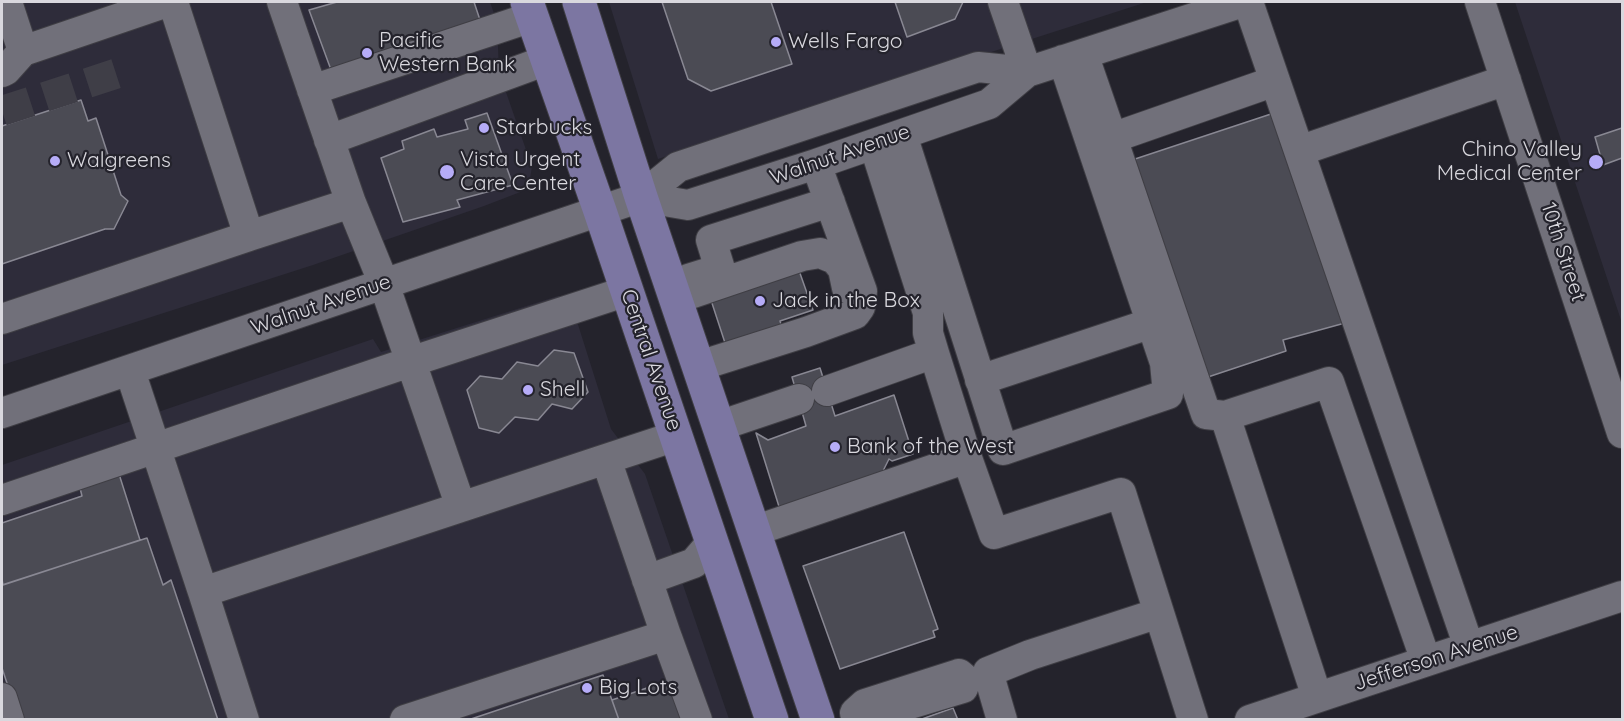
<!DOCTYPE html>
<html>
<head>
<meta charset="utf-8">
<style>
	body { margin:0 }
	#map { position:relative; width:1624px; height:721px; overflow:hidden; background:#24232c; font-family:Quicksand,sans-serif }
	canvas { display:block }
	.frame { position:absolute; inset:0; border:3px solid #d9d8de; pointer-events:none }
</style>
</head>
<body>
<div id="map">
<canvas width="1624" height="721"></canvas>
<div class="frame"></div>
</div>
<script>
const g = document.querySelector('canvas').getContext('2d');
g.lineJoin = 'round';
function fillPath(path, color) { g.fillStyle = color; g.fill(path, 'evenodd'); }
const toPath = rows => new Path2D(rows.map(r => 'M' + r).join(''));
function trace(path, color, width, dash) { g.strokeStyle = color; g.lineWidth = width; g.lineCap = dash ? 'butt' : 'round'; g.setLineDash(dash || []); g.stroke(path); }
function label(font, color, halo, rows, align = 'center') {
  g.font = font + ' Quicksand,sans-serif'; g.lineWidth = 4.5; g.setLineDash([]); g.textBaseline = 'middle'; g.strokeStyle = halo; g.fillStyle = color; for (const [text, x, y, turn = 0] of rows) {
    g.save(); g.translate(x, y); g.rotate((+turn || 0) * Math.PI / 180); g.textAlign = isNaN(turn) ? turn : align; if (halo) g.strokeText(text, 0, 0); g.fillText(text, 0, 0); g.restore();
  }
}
fillPath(toPath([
	[2,2,490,2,497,22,499,72,532,167,529,184,523,191,484,206,313,265,2,365],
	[609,2,1147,2,658,159],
	[1515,2,1622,2,1622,323],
	[558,296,569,296,611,429,645,474,729,719,2,719,2,465,373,339,381,352]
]), '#2e2c3a');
const building = toPath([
	[337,2,474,2,483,29,334,78,309,10,337,2],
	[662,2,771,2,792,64,711,91,688,79,662,2],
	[895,2,963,2,955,19,907,37,895,2],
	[81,100,88,121,96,118,121,195,128,201,114,229,105,229,2,264,2,126,81,100],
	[487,113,513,185,457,200,460,207,403,222,381,158,404,149,402,141,434,129,437,137,468,129,465,120,487,113],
	[1274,113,1345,323,1283,340,1286,351,1205,378,1129,161,1274,113],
	[1622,128,1622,158,1603,165,1595,137,1622,128],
	[796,262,813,310,780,321,783,331,727,349,708,291,796,262],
	[554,350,574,353,588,392,572,409,552,404,538,420,515,417,499,433,479,428,467,390,480,376,502,379,517,362,538,366,554,350],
	[820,368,835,416,894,395,913,454,892,461,889,459,879,479,781,513,756,433,768,440,806,426,792,377,820,368],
	[119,474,140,540,3,585,2,579,2,523,82,496,80,488,119,474],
	[904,532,938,629,933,631,935,637,840,669,803,566,904,532],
	[147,538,163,585,171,580,218,720,19,720,2,668,2,585,147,538],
	[603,675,619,720,468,720,603,675],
	[670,680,684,720,619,720,612,700,670,680],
	[953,708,958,720,919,720,953,708]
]);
fillPath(building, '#4b4b54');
trace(building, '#898893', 1.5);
trace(toPath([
	[2,111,121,72]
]), '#3f3e47', 30, [30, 15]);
const minor = toPath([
	[7,2,23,51],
	[1003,2,1027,72],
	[1248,2,1469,647],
	[1480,2,1622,433],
	[1083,54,1112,138,1275,81],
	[2,72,6,70,23,51,167,2],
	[312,90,532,17],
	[902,135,1003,450,1168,394,1165,363,1063,60],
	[1112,138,1206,414,1225,416,1329,382,1426,661],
	[329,140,547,60],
	[874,144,928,313,928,333,934,353,967,458,994,534,1121,493,1193,720],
	[1299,151,1506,80],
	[641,197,688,205,816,164,989,104,1027,72,1243,2],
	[249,236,351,203],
	[688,279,720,269,711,240,830,202],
	[675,299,802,256,820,253,835,259,843,269,847,288],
	[2,319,249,236,173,2],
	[699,366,806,332,855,314,860,307,862,291,816,164],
	[130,371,203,592],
	[980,380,1152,323],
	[827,391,934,353],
	[2,413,641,197,678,167,978,67,1027,72],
	[1225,416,1317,697],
	[719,426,799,399],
	[2,500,410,362,627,291],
	[461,507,606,459],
	[754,531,967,458],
	[647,580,694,563,712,542],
	[666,635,697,720],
	[959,674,966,680,963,688,870,716,855,713,865,704,959,674],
	[2,698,9,720],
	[244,720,203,592,461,507,384,284,351,203,282,2],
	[405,720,666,635,606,459,676,436],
	[1002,720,988,672,1030,655,1159,613],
	[1250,720,1622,596]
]);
const major = toPath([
	[527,2,600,211,772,720],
	[579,2,641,197,818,720]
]);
trace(minor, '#3f3e44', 32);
trace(major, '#3f3e44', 35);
trace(minor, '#71707a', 30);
trace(major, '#7c76a2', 33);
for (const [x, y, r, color] of [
	[776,42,6,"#b6acf8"],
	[367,53,6,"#b6acf8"],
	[484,128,6,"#b6acf8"],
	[55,161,6,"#b6acf8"],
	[1596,162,8,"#b6acf8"],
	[447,172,8,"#b6acf8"],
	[760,301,6,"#b6acf8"],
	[528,390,6,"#b6acf8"],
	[835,447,6,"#b6acf8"],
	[587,688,6,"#b6acf8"]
]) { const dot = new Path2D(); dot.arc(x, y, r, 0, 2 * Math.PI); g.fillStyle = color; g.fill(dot); trace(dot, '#24232c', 2); }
label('21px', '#d9d8de', '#24232c', [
	["Pacific",379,41],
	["Western Bank",379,65],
	["Wells Fargo",788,42],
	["Starbucks",496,128],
	["Chino Valley",1582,150,"right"],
	["Medical Center",1582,174,"right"],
	["Vista Urgent",460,160],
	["Care Center",460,184],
	["Walgreens",67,161],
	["Jack in the Box",772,301],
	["Shell",540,390],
	["Bank of the West",847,447],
	["Big Lots",599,688]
], 'left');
label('21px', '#d9d8de', '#24232c', [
	["Walnut Avenue",840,155,-19],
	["10th Street",1563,252,72],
	["Walnut Avenue",321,305,-19],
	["Central Avenue",651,360,71],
	["Jefferson Avenue",1436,658,-18]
]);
</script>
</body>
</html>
